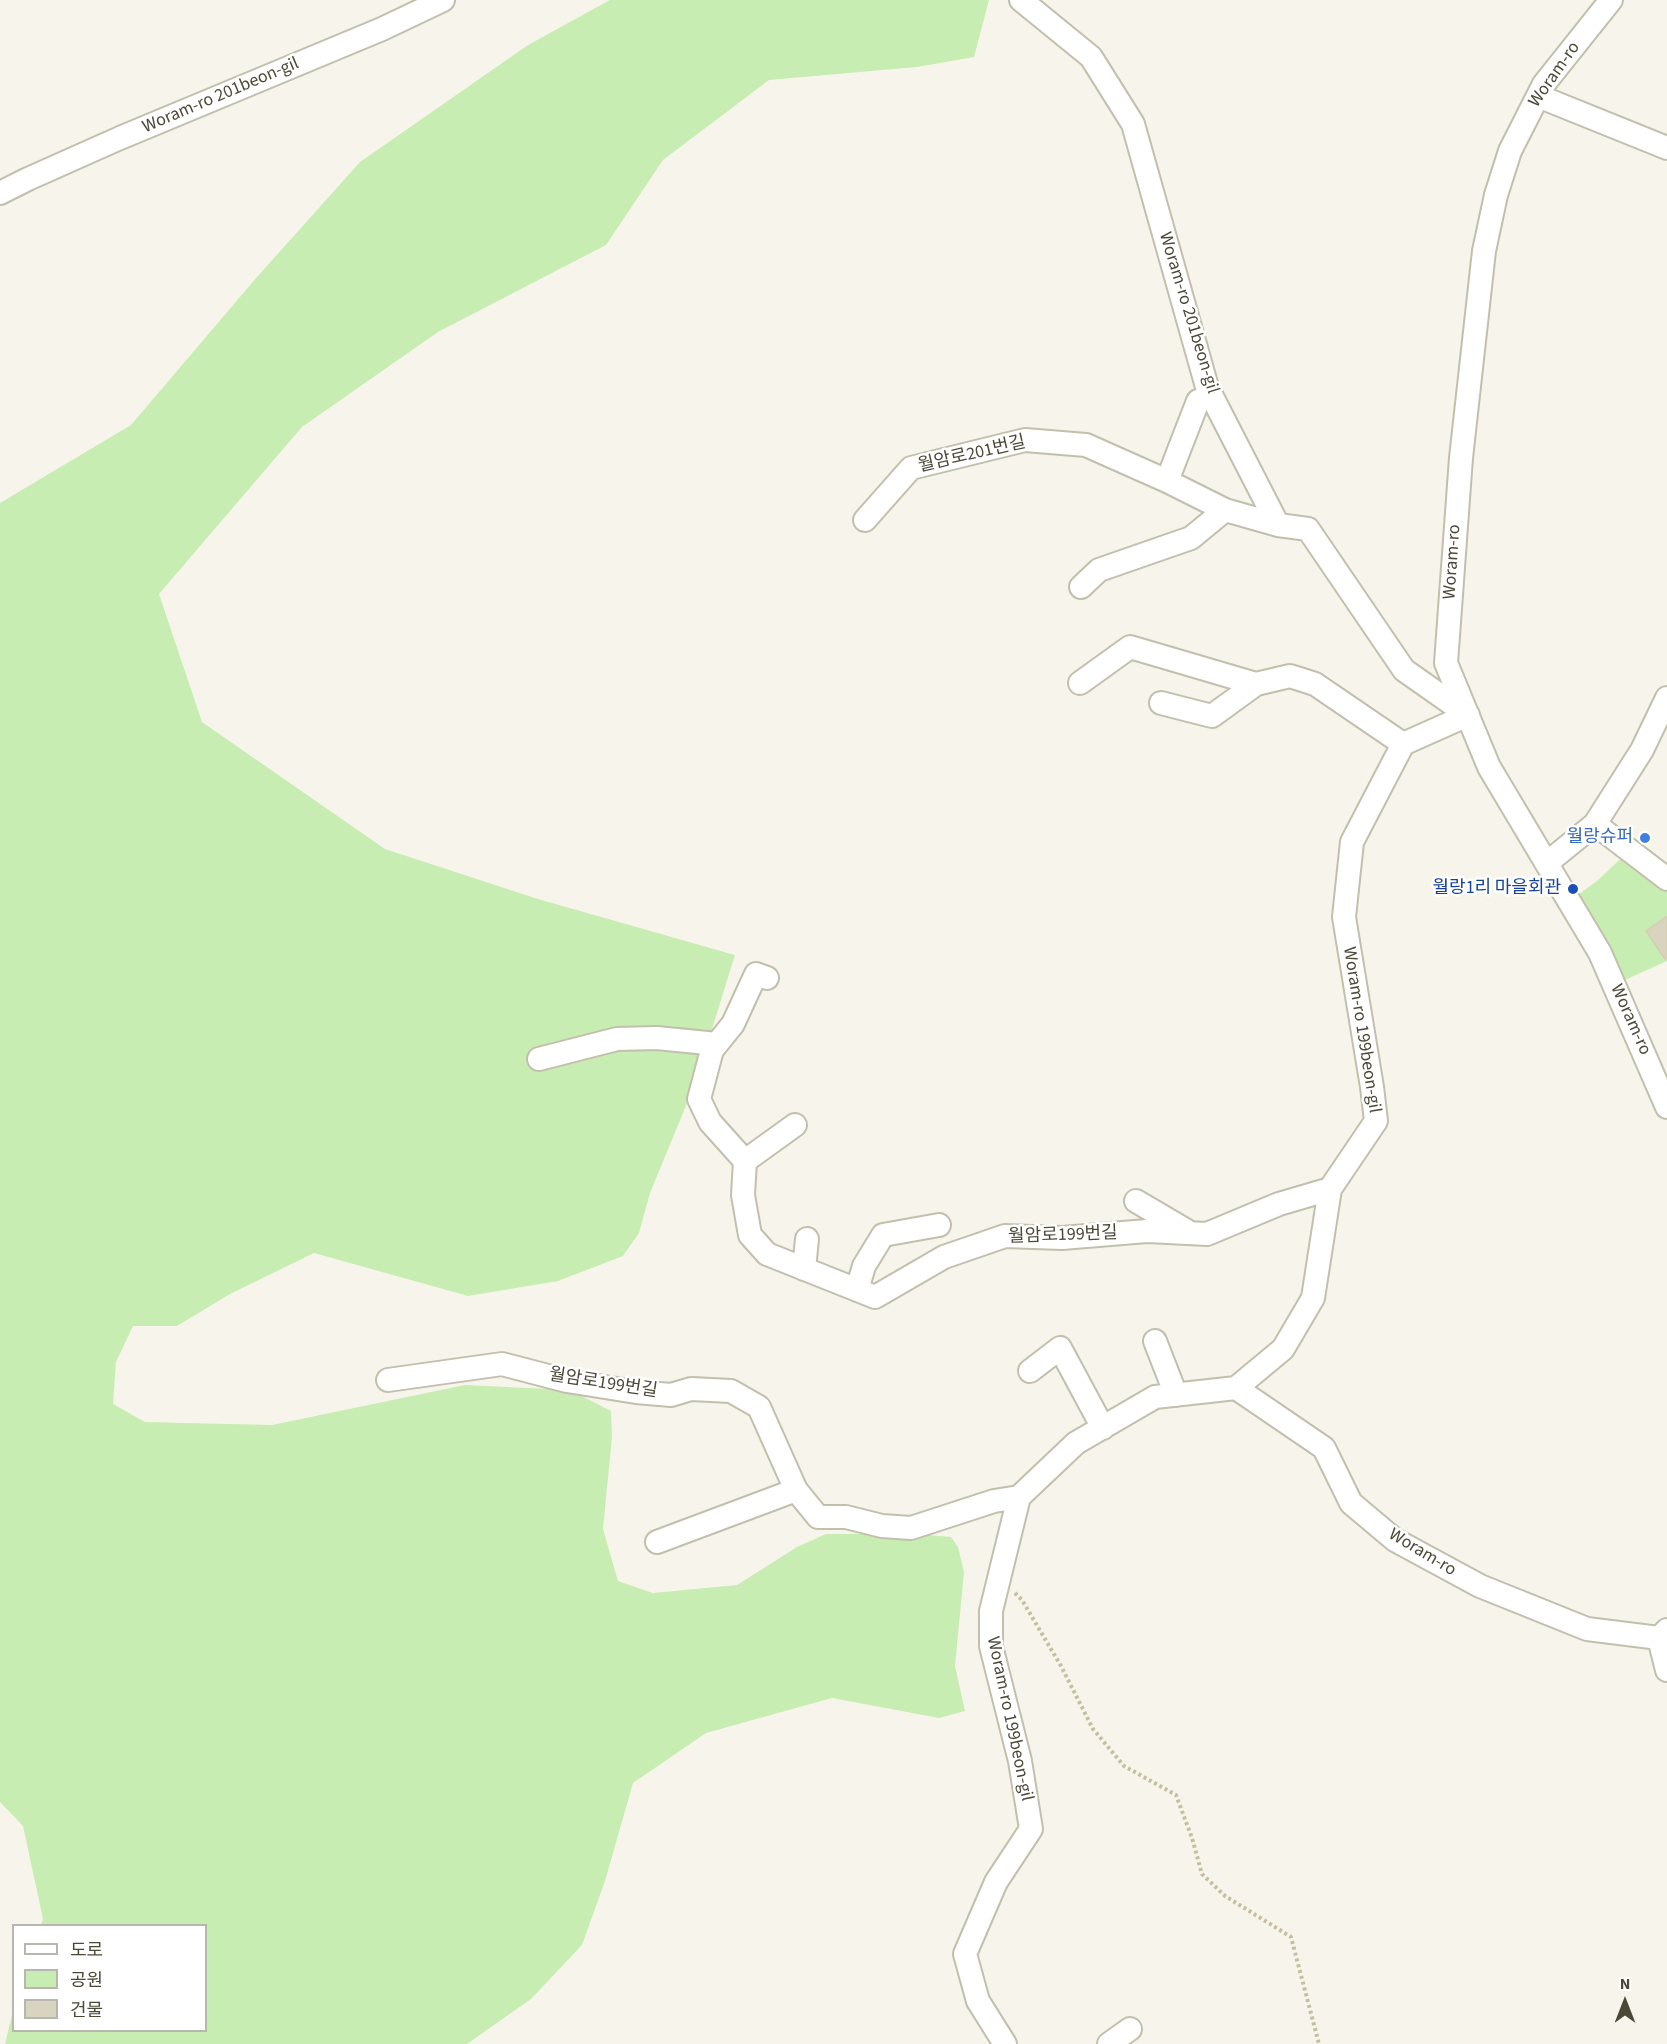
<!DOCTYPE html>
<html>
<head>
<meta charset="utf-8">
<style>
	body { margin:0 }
	#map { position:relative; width:1667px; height:2044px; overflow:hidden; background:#f7f5eb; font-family:"Source Sans 3","Noto Sans KR",sans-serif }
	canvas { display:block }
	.legend { position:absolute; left:12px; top:1924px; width:195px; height:108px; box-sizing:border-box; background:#fff; border:2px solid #b7b6af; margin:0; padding:8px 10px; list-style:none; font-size:18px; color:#4c4838 }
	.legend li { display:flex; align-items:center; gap:12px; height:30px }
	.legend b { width:30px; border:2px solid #b7b6af }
	.north { position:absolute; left:1595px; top:1972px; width:60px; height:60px; -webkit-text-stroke:4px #fff; paint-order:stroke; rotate:0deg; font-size:16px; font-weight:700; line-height:24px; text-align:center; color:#4c4838 }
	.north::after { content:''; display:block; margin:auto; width:21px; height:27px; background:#4c4838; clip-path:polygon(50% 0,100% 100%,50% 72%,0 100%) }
</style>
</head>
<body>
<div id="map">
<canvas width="1667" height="2044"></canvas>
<ul class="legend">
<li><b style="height:8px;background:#fff"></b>도로</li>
<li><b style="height:16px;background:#c8edb2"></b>공원</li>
<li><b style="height:16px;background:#d9d4c0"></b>건물</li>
</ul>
<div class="north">N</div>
</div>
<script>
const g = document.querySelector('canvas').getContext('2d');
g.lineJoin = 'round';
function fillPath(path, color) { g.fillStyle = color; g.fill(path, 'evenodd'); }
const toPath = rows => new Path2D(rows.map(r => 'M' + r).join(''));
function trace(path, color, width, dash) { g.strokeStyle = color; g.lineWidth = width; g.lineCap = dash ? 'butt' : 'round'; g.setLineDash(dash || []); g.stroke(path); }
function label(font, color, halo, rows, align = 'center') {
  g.font = font + ' "Source Sans 3","Noto Sans KR",sans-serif'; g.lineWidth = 5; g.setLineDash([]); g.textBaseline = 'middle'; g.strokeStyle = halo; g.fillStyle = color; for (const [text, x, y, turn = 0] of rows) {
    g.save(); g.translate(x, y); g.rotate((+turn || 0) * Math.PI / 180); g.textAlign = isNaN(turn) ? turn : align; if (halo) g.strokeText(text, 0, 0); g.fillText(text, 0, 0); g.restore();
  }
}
fillPath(toPath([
	[610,0,989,0,974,57,917,67,769,80,663,160,606,245,438,332,302,427,159,594,202,722,385,849,538,899,735,955,695,1084,650,1193,639,1233,623,1256,558,1281,468,1296,314,1253,230,1294,177,1326,133,1326,116,1362,113,1404,145,1422,272,1425,465,1385,570,1390,611,1411,612,1437,603,1529,618,1581,653,1593,737,1585,797,1547,826,1534,916,1534,951,1537,958,1547,964,1572,955,1666,965,1711,939,1718,832,1698,706,1733,633,1783,605,1881,582,1945,531,1999,467,2044,5,2044,13,2011,14,2030,206,2030,206,1926,41,1925,43,1919,23,1826,0,1802,0,503,131,425,257,277,360,162,528,45],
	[1630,850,1667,879,1667,961,1614,985,1570,901,1598,880]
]), '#c8edb2');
const building = toPath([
	[1667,916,1667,958,1665,959,1646,931,1667,916]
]);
fillPath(building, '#d9d4c0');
trace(building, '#d5cdb2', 1.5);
const minor = toPath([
	[1021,0,1091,57,1133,124,1207,387,1278,525,1308,529,1404,670,1468,715],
	[1611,0,1544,84,1510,151,1496,195,1484,251,1461,458,1446,663,1489,767,1600,953,1667,1107],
	[1538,96,1667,148],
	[0,193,28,179,120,138,382,29,443,0],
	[1198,401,1167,481,1225,510],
	[865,520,911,468,1025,440,1086,445,1167,481],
	[1081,587,1099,570,1191,538,1225,510,1278,525],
	[1080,683,1130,647,1256,684],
	[1161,703,1212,716,1256,684,1290,676,1315,684,1403,744],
	[1595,824,1642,750,1667,698],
	[1547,863,1595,824,1667,879],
	[539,1059,617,1039,657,1038,717,1044],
	[795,1125,745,1161,743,1195,750,1235,767,1254,875,1297,944,1257,1005,1236,1062,1238,1147,1231,1207,1234,1279,1204,1330,1189],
	[745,1161,710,1122,699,1099,712,1050,733,1024,756,974,767,978],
	[1136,1201,1187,1231],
	[804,1269,807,1239],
	[857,1290,864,1266,883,1235,939,1225],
	[1155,1341,1176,1395],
	[1030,1371,1060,1348,1103,1428],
	[388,1380,502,1364,567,1381,636,1392,671,1395,691,1389,731,1391,759,1407,796,1490],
	[1236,1388,1324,1448,1351,1503,1395,1540,1480,1586,1587,1629,1659,1638],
	[657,1542,796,1490,818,1517,846,1517,882,1526,911,1528,994,1501,1019,1497],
	[1667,1630,1659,1638,1667,1670],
	[1005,2044,978,2001,965,1954,996,1882,1031,1829,1020,1761,991,1646,991,1611,1019,1497,1076,1443,1155,1397,1236,1388,1283,1349,1313,1298,1330,1189,1376,1121,1372,1087,1344,917,1352,842,1403,744,1468,715],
	[1109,2044,1130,2029]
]);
trace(minor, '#c3bfad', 26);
trace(toPath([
	[1015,1593,1022,1600,1061,1666,1093,1729,1124,1766,1176,1795,1192,1838,1202,1874,1225,1896,1291,1937,1319,2044]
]), '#c6bf9d', 4, [3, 3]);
trace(minor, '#fff', 22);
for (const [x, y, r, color] of [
	[1645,838,6,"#3f7fe0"],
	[1573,889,6,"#1a4fb4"]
]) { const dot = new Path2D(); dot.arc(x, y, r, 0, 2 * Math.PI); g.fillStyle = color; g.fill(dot); trace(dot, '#fff', 2); }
label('18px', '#4c4838', '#fff', [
	["Woram-ro",1555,75,-55],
	["Woram-ro 201beon-gil",221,96,-23],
	["Woram-ro 201beon-gil",1188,313,73],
	["월암로201번길",972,455,-13],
	["Woram-ro",1453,562,-86],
	["Woram-ro",1630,1020,66],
	["Woram-ro 199beon-gil",1361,1030,81],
	["월암로199번길",1063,1236,-2],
	["월암로199번길",603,1384,9],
	["Woram-ro",1422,1553,31],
	["Woram-ro 199beon-gil",1009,1719,78]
]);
label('18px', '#366cbe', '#fff', [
	["월랑슈퍼",1633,838]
], 'right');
label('18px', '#164399', '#fff', [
	["월랑1리 마을회관",1561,889]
], 'right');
</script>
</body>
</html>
